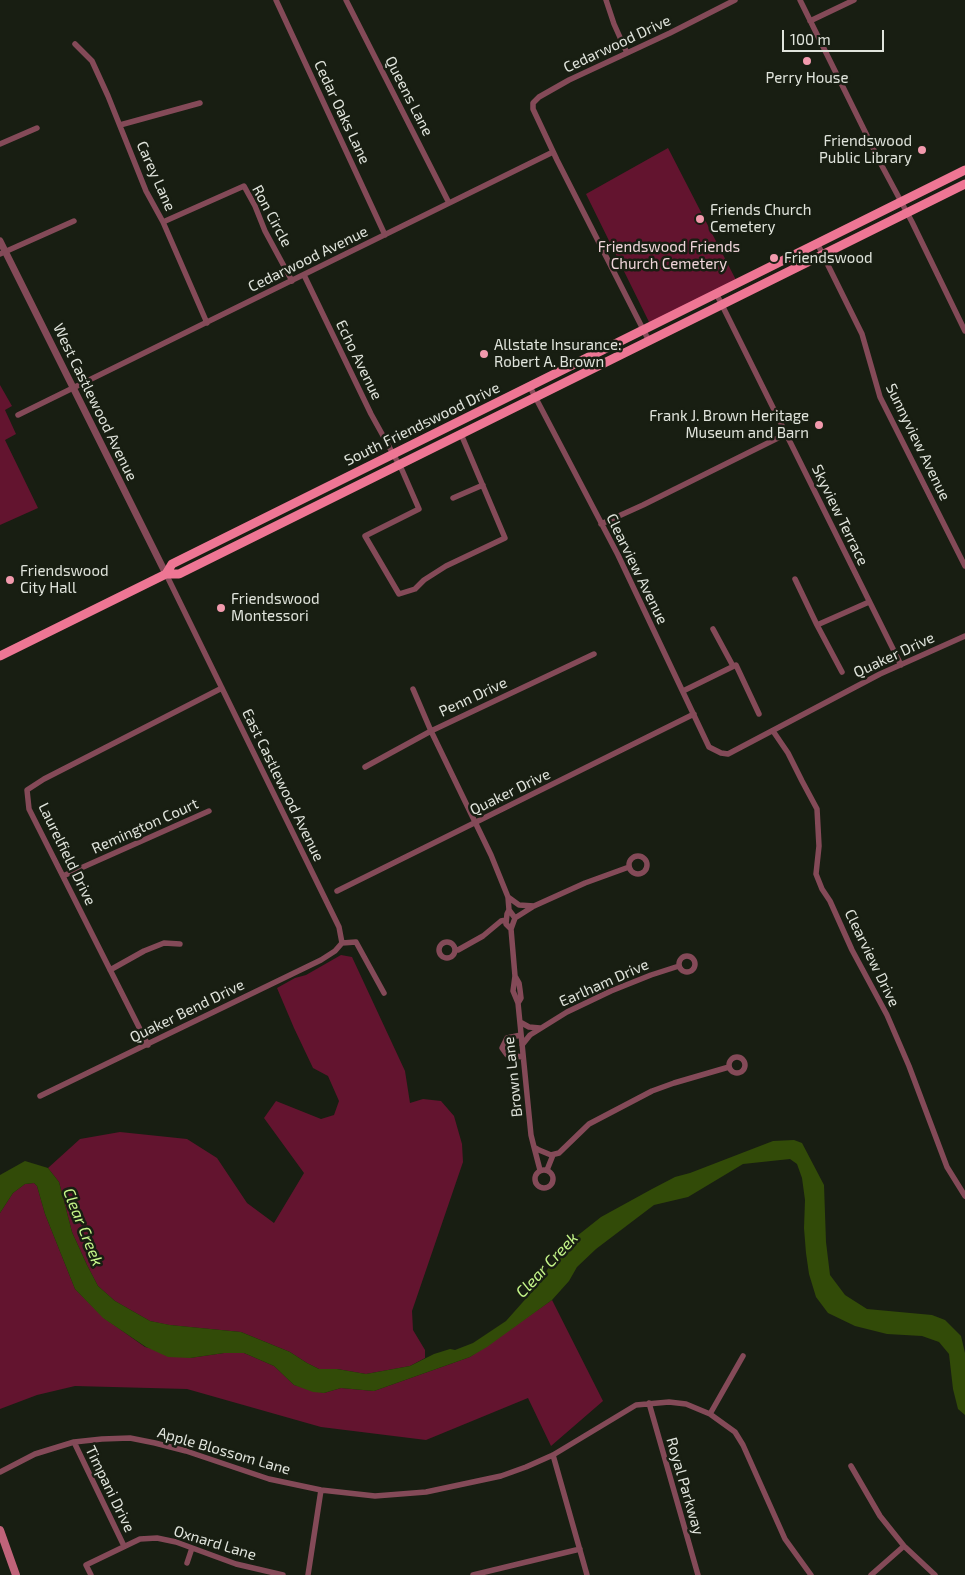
<!DOCTYPE html>
<html>
<head>
<meta charset="utf-8">
<style>
	body { margin:0 }
	#map { position:relative; width:965px; height:1575px; overflow:hidden; background:#181e12; font-family:"Exo 2",sans-serif }
	canvas { display:block }
	.scale { position:absolute; left:782px; top:30px; width:102px; height:22px; box-sizing:border-box; border:2px solid #e0e4dc; border-top:0; padding-left:6px; font-size:15px; line-height:18px; white-space:nowrap; color:#e0e4dc; -webkit-text-stroke:4px #181e12; paint-order:stroke }
</style>
</head>
<body>
<div id="map">
<canvas width="965" height="1575"></canvas>
<div class="scale">100 m</div>
</div>
<script>
const g = document.querySelector('canvas').getContext('2d');
g.lineJoin = 'round';
function fillPath(path, color) { g.fillStyle = color; g.fill(path, 'evenodd'); }
const toPath = rows => new Path2D(rows.map(r => 'M' + r).join(''));
function trace(path, color, width, dash) { g.strokeStyle = color; g.lineWidth = width; g.lineCap = dash ? 'butt' : 'round'; g.setLineDash(dash || []); g.stroke(path); }
function label(font, color, halo, rows, align = 'center') {
  g.font = font + ' "Exo 2",sans-serif'; g.lineWidth = 5; g.setLineDash([]); g.textBaseline = 'middle'; g.strokeStyle = halo; g.fillStyle = color; for (const [text, x, y, turn = 0] of rows) {
    g.save(); g.translate(x, y); g.rotate((+turn || 0) * Math.PI / 180); g.textAlign = isNaN(turn) ? turn : align; if (halo) g.strokeText(text, 0, 0); g.fillText(text, 0, 0); g.restore();
  }
}
fillPath(toPath([
	[668,148,736,280,650,324,586,194],
	[0,385,12,406,5,410,16,434,5,440,38,508,0,525],
	[341,955,352,957,405,1071,410,1103,423,1099,441,1101,454,1116,462,1144,463,1162,412,1311,413,1330,425,1350,425,1358,410,1366,366,1374,337,1369,319,1369,307,1363,290,1352,241,1332,169,1325,150,1321,115,1301,98,1286,87,1265,72,1232,59,1182,48,1168,80,1139,120,1132,187,1139,217,1158,247,1203,274,1223,304,1173,264,1118,276,1101,321,1119,334,1115,339,1101,328,1076,313,1068,294,1028,277,988,295,978,306,975],
	[34,1183,37,1186,45,1214,75,1289,104,1318,145,1347,190,1358,224,1353,244,1353,274,1366,294,1385,324,1393,341,1388,374,1391,470,1357,552,1300,603,1401,551,1446,528,1398,426,1440,321,1427,187,1389,75,1386,37,1395,0,1409,0,1213,13,1193,25,1184]
]), '#63142f');
fillPath(toPath([
	[794,1140,802,1143,824,1185,826,1242,830,1275,845,1295,867,1309,932,1315,945,1320,961,1336,965,1353,965,1415,958,1409,953,1389,949,1354,939,1342,922,1336,887,1334,855,1326,828,1313,816,1297,809,1274,806,1253,804,1228,805,1200,802,1178,797,1164,790,1159,743,1164,688,1197,654,1205,596,1249,577,1267,569,1281,552,1300,487,1347,470,1357,374,1391,341,1388,324,1393,313,1392,294,1385,274,1366,244,1353,224,1353,190,1358,168,1357,146,1347,103,1318,75,1289,45,1214,37,1186,34,1183,25,1184,13,1193,0,1213,0,1175,25,1161,48,1168,59,1182,72,1232,87,1265,98,1286,115,1301,150,1321,170,1325,241,1332,290,1352,307,1363,319,1369,337,1369,366,1374,410,1366,434,1354,450,1349,455,1350,473,1343,506,1321,538,1285,552,1262,577,1236,601,1217,652,1189,675,1177,690,1173,773,1141]
]), '#324b08');
trace(toPath([
	[276,0,385,235],
	[346,0,449,203],
	[606,0,614,24,627,53],
	[800,0,882,166,912,222,965,331],
	[810,21,854,0],
	[75,44,92,61,108,96,146,191,163,222,207,323],
	[120,125,200,103],
	[0,144,37,128],
	[163,222,244,186,255,206,265,231,292,281],
	[818,245,862,334,880,397,965,566],
	[0,254,74,221],
	[304,275,371,414,402,470,419,509,365,536,399,594,415,589,424,580,446,566,505,538,461,434],
	[717,295,901,665],
	[649,341,557,160,533,109,533,103,539,97,569,80,670,33,735,0],
	[530,387,618,555,709,747,721,753,728,754,880,674,965,636],
	[18,415,553,152],
	[453,498,483,485],
	[601,524,643,505,786,434],
	[166,574,339,927,342,943],
	[795,579,817,625,842,672],
	[817,625,869,602],
	[713,629,733,666],
	[413,689,431,731,491,855,508,897,509,910],
	[683,691,736,665,759,714],
	[773,731,788,753,802,781,817,809,819,846,816,874,822,889,830,901,852,950,887,1015,909,1066,947,1167,965,1196],
	[365,767,431,731,594,654],
	'629 865a9 9 0 1 1 18 0a9 9 0 1 1-18 0Z',
	[63,876,209,811],
	[337,891,694,714],
	[508,897,519,905,534,906],
	[515,918,534,906,585,883,629,867],
	[511,929,506,924,507,914,509,910,515,918,511,929,515,976,513,991,518,1003,531,1135,534,1147,539,1150,551,1155,559,1153,589,1124,652,1091,674,1083,729,1067],
	'439 950a8 8 0 1 1 16 0a8 8 0 1 1-16 0Z',
	[342,943,356,942,384,993],
	[455,950,458,950,483,936,501,921,506,920],
	'679 964a8 8 0 1 1 16 0a8 8 0 1 1-16 0Z',
	[110,970,144,951,164,943,180,944],
	[515,976,519,983,520,990,521,998,518,1003],
	[520,1022,529,1027,540,1028],
	[521,1035,507,1038,502,1048,507,1055,523,1057],
	[148,1045,29,809,27,790,44,779,222,688],
	[522,1045,530,1035,567,1012,611,991,651,975,679,966],
	'729 1065a8 8 0 1 1 16 0a8 8 0 1 1-16 0Z',
	[40,1096,321,960,335,951,342,943],
	[534,1147,540,1170],
	[547,1170,553,1155],
	'535 1179a9 9 0 1 1 18 0a9 9 0 1 1-18 0Z',
	[649,1403,698,1575],
	[710,1414,743,1356],
	[74,1442,124,1546],
	[553,1455,587,1575],
	[851,1466,880,1516,904,1546,935,1575],
	[0,1472,35,1454,74,1442,102,1439,130,1438,155,1443,186,1451,269,1479,321,1490,375,1496,426,1492,501,1476,526,1467,553,1455,636,1405,669,1402,686,1404,710,1414,735,1432,743,1445,785,1539,811,1575],
	[187,1563,192,1548],
	[91,1575,86,1565,140,1539,157,1538,176,1542,236,1564,283,1575],
	[308,1575,321,1490],
	[473,1575,580,1549],
	[871,1575,904,1546]
]), '#844a58', 5.5);
trace(toPath([
	[0,241,166,574]
]), '#844a58', 7);
trace(toPath([
	[0,1530,16,1575]
]), '#c0637a', 8);
trace(toPath([
	[166,574,172,564,965,170],
	[0,656,166,574,179,574,965,184]
]), '#ee7694', 9);
for (const [x, y, r, color] of [
	[807,61,5,"#f29aad"],
	[922,150,5,"#f29aad"],
	[700,219,5,"#f29aad"],
	[774,258,5,"#f29aad"],
	[484,354,5,"#f29aad"],
	[819,425,5,"#f29aad"],
	[10,580,5,"#f29aad"],
	[221,608,5,"#f29aad"]
]) { const dot = new Path2D(); dot.arc(x, y, r, 0, 2 * Math.PI); g.fillStyle = color; g.fill(dot); trace(dot, '#181e12', 2); }
label('15px', '#e0e4dc', '#181e12', [
	["Cedarwood Drive",617,44,-25],
	["Queens Lane",409,96,63],
	["Cedar Oaks Lane",342,112,65],
	["Carey Lane",156,176,66],
	["Ron Circle",272,216,62],
	["Cedarwood Avenue",308,259,-26],
	["Echo Avenue",359,360,64],
	["West Castlewood Avenue",95,402,64],
	["South Friendswood Drive",422,424,-26],
	["Sunnyview Avenue",918,442,64],
	["Skyview Terrace",840,515,64],
	["Clearview Avenue",637,569,64],
	["Quaker Drive",894,655,-25],
	["Penn Drive",473,697,-25],
	["East Castlewood Avenue",283,785,64],
	["Quaker Drive",510,792,-26],
	["Remington Court",145,826,-24],
	["Laurelfield Drive",67,854,64],
	["Clearview Drive",872,958,64],
	["Earlham Drive",604,983,-24],
	["Quaker Bend Drive",187,1011,-26],
	["Brown Lane",513,1077,-96],
	["Apple Blossom Lane",224,1451,16],
	["Royal Parkway",685,1486,74],
	["Timpani Drive",110,1489,64],
	["Oxnard Lane",215,1543,17]
]);
label('15px', '#e0e4dc', '#181e12', [
	["Perry House",807,78,"center"],
	["Friendswood",912,141,"right"],
	["Public Library",912,158,"right"],
	["Friends Church",710,210],
	["Cemetery",710,227],
	["Friendswood",784,258],
	["Allstate Insurance:",494,345],
	["Robert A. Brown",494,362],
	["Frank J. Brown Heritage",809,416,"right"],
	["Museum and Barn",809,433,"right"],
	["Friendswood",20,571],
	["City Hall",20,588],
	["Friendswood",231,599],
	["Montessori",231,616]
], 'left');
label('15px', '#efd5da', '#181e12', [
	["Friendswood Friends",669,247],
	["Church Cemetery",669,264]
]);
label('italic 16px', '#c6f78a', '#181e12', [
	["Clear Creek",83,1227,68],
	["Clear Creek",547,1265,-47]
]);
</script>
</body>
</html>
